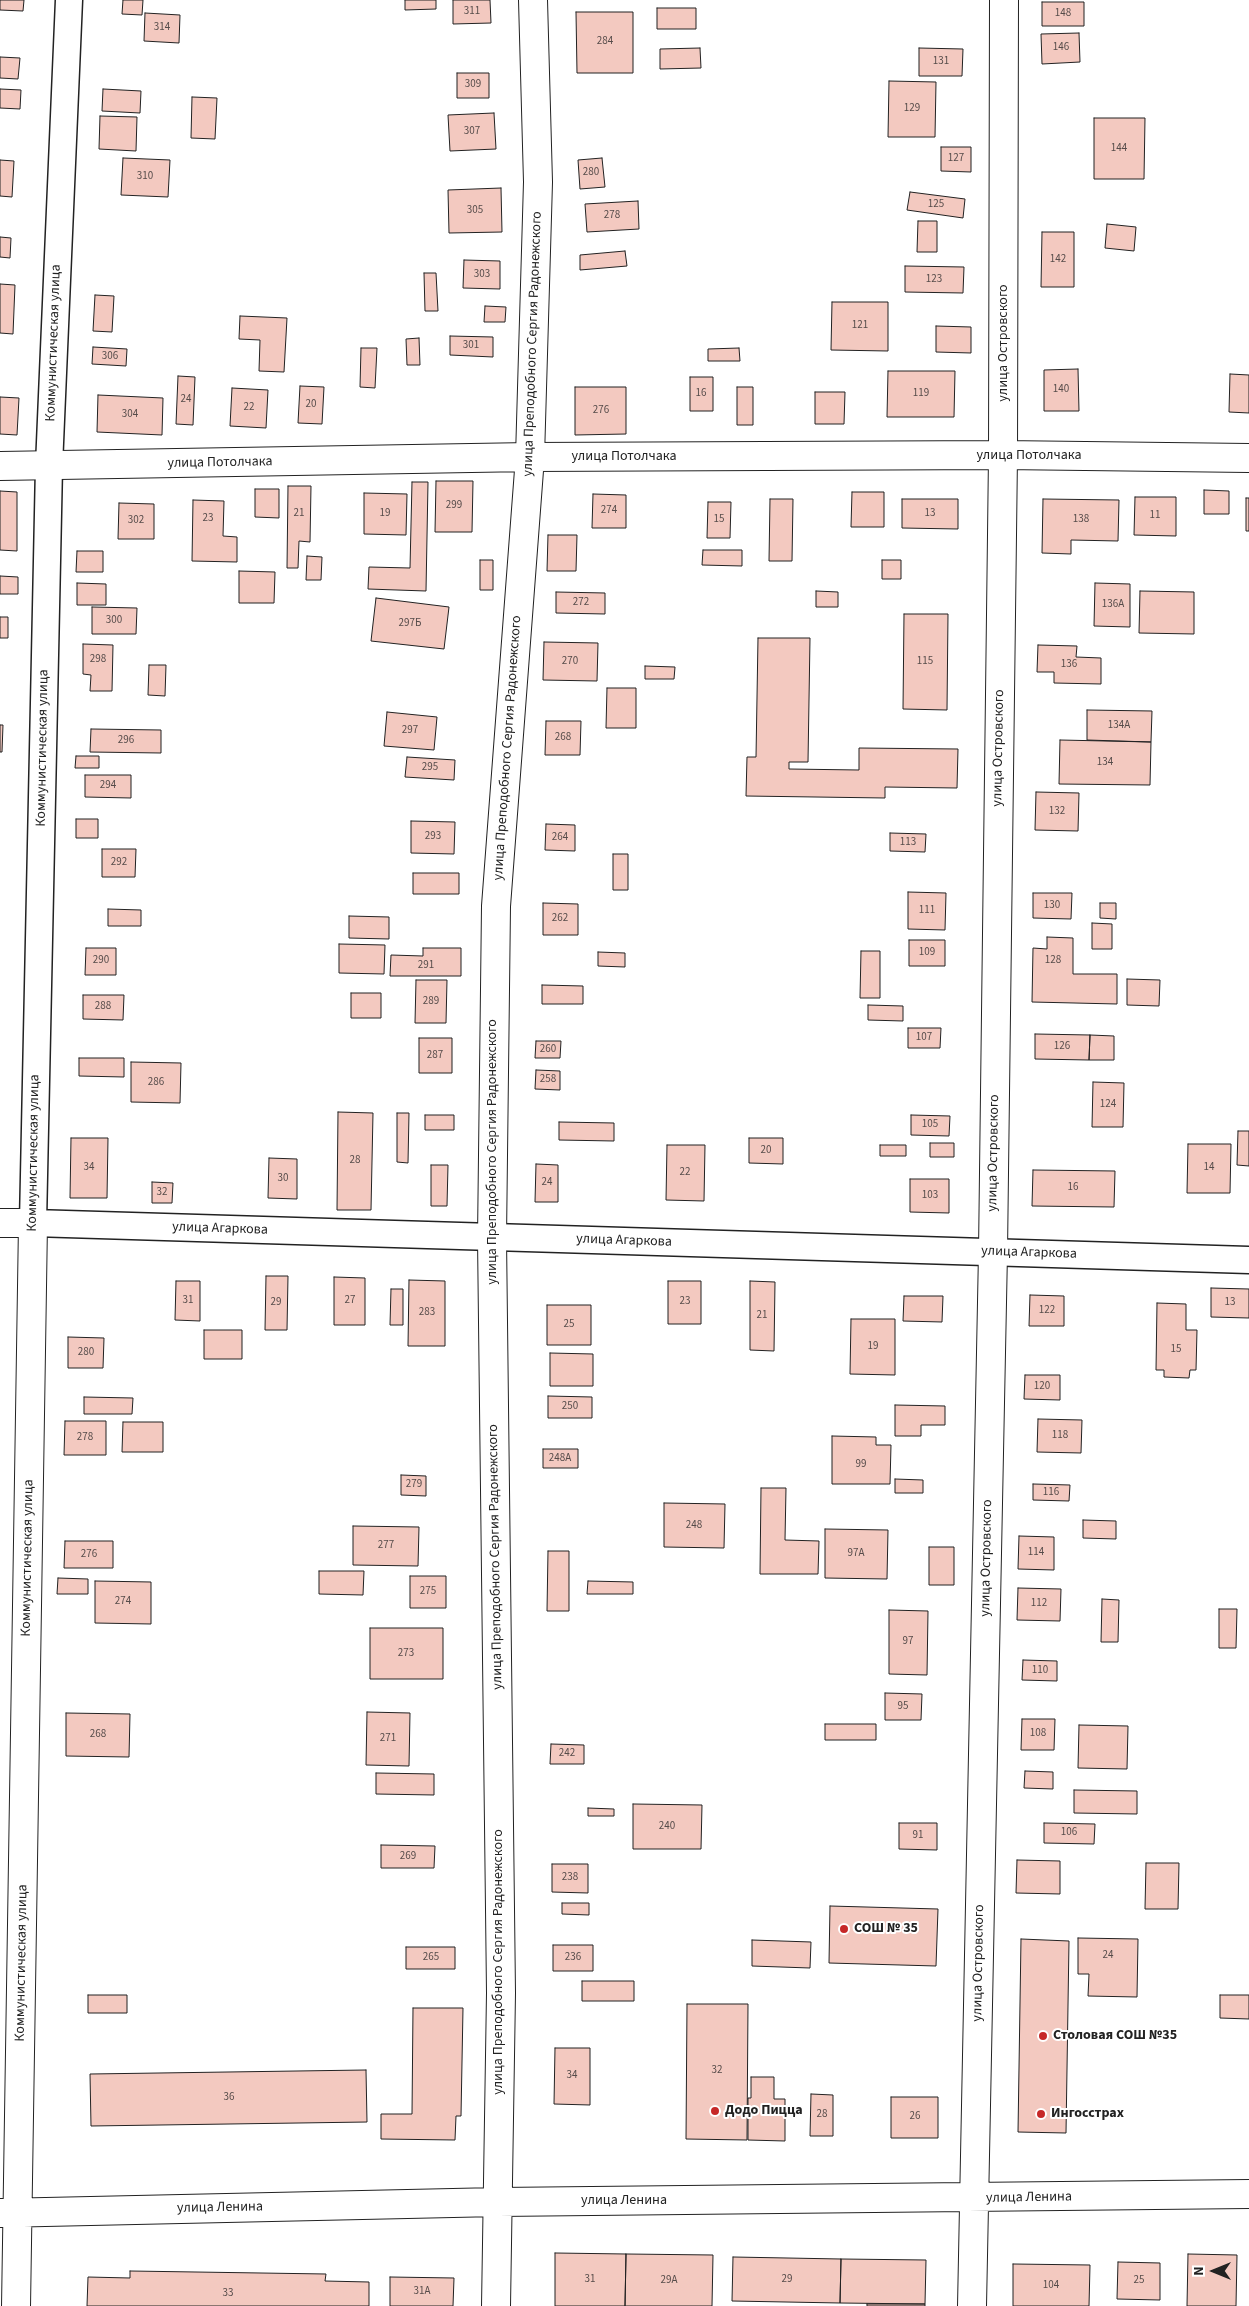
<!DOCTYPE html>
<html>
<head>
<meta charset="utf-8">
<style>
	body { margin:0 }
	#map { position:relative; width:1249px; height:2306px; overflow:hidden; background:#fff; font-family:"Source Sans 3",sans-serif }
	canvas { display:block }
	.north { position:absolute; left:1189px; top:2246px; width:50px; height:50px; -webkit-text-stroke:4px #fff; paint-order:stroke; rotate:270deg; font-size:14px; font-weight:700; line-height:20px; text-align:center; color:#222 }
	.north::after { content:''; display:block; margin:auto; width:18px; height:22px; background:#222; clip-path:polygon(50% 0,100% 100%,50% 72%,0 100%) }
</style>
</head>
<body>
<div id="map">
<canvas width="1249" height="2306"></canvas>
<div class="north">N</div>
</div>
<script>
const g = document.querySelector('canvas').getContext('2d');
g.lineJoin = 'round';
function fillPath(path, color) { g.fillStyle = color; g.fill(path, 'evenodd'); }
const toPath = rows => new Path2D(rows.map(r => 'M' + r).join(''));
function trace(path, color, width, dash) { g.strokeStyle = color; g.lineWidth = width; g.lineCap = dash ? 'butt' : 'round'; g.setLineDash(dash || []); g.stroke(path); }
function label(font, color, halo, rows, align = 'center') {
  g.font = font + ' "Source Sans 3",sans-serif'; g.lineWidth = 4; g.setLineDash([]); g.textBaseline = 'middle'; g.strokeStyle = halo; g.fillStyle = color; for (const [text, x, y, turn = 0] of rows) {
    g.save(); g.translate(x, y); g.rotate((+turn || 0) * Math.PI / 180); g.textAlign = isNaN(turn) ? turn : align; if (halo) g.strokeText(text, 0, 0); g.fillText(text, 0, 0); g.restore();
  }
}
const building = toPath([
	[0,0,24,0,23,11,0,10,0,0],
	[123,0,143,0,142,15,122,14,123,0],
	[405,0,436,0,436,9,405,10,405,0],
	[453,0,490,0,491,23,453,24,453,0],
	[1042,2,1084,2,1084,26,1042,26,1042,2],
	[657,8,696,8,696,29,657,29,657,8],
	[576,12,633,12,633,73,577,73,576,12],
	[145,13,180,15,179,43,144,41,145,13],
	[1079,33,1080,62,1042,64,1041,34,1079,33],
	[700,48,701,68,660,69,660,49,700,48],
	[919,48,963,49,962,76,919,76,919,48],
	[0,57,20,58,18,79,0,78,0,57],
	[457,73,489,73,489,98,457,98,457,73],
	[889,81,936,82,935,137,888,137,889,81],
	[0,89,21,90,20,109,0,108,0,89],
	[103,89,141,91,140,113,102,111,103,89],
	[192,97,217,98,215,139,191,138,192,97],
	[494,113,496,149,450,151,448,115,494,113],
	[100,116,137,117,136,151,99,149,100,116],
	[1094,118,1145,118,1144,179,1094,179,1094,118],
	[941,147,971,147,971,172,941,171,941,147],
	[123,158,170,160,168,197,121,195,123,158],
	[602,158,605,187,580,189,578,160,602,158],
	[0,160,14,161,12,197,0,196,0,160],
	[501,188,502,232,449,233,448,190,501,188],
	[910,192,965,199,963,218,907,210,910,192],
	[638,201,639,229,587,232,585,204,638,201],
	[918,221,937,221,937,252,917,252,918,221],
	[1107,224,1136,227,1134,251,1105,248,1107,224],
	[1042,232,1074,232,1074,287,1041,287,1042,232],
	[0,237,11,238,10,258,0,257,0,237],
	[625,251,627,266,580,270,580,255,625,251],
	[464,260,500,261,500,289,463,288,464,260],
	[905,266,964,267,963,293,905,292,905,266],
	[424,273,436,273,438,311,425,311,424,273],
	[0,284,15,285,13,334,0,333,0,284],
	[95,295,114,296,112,332,93,331,95,295],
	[832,302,888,302,888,351,831,350,832,302],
	[485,306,506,307,505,322,484,322,485,306],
	[240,316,287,318,284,372,259,371,260,340,239,339,240,316],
	[936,326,971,327,971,353,936,352,936,326],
	[450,336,493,337,493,357,450,355,450,336],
	[419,338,420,365,407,365,406,339,419,338],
	[93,347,127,349,126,366,92,364,93,347],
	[361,348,377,348,375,388,360,387,361,348],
	[739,348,740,361,708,361,708,349,739,348],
	[1078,369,1079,411,1044,411,1044,370,1078,369],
	[888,371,955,371,954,417,887,417,888,371],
	[1230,374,1249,375,1249,413,1229,412,1230,374],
	[178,376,195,377,193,425,176,424,178,376],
	[690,377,713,377,713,411,690,411,690,377],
	[300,386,324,387,322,424,298,423,300,386],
	[575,387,626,387,626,434,575,435,575,387],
	[737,387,753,387,753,425,737,425,737,387],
	[232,388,268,390,266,428,230,426,232,388],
	[815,392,845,392,844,424,815,424,815,392],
	[98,395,163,398,162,435,97,432,98,395],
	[0,397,19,398,17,435,0,434,0,397],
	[436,481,473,481,472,532,435,532,436,481],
	[412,482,428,482,426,591,368,589,369,567,410,568,412,482],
	[288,486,311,486,310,542,299,541,298,568,287,568,288,486],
	[255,489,279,489,279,518,255,517,255,489],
	[1204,490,1229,491,1229,514,1204,514,1204,490],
	[0,491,17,492,17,551,0,550,0,491],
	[852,492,884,492,884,527,851,527,852,492],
	[364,493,407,494,406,535,364,534,364,493],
	[593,494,626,495,626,528,592,528,593,494],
	[1135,497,1176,497,1176,536,1134,535,1135,497],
	[1246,498,1249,498,1249,531,1246,531,1246,498],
	[770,499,793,499,792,561,769,561,770,499],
	[902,499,958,499,958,529,902,528,902,499],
	[1043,499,1119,500,1118,541,1071,540,1071,554,1042,553,1043,499],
	[193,500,224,501,223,536,237,537,237,562,192,561,193,500],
	[708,502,731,502,730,538,707,538,708,502],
	[119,503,154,504,154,539,118,539,119,503],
	[548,535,577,535,576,571,547,571,548,535],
	[703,550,742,550,742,566,702,565,703,550],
	[77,551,103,551,103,572,76,572,77,551],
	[307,556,322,557,321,580,306,580,307,556],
	[480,560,493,560,493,590,480,590,480,560],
	[882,560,901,560,901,579,882,579,882,560],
	[239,571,275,572,274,603,239,603,239,571],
	[0,576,18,577,18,594,0,594,0,576],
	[77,583,106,584,106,605,77,605,77,583],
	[1095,583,1130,584,1130,627,1094,626,1095,583],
	[816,591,838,592,838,607,816,607,816,591],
	[1140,591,1194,592,1194,634,1139,633,1140,591],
	[556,592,605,593,605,614,556,613,556,592],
	[376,598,449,607,444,649,371,641,376,598],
	[92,607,137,608,136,634,92,634,92,607],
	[904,614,948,614,947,710,903,709,904,614],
	[0,617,8,617,8,638,0,638,0,617],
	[758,638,810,638,808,762,789,762,789,769,859,770,859,748,958,749,957,788,885,787,885,798,746,796,747,757,756,757,758,638],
	[544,642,598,643,597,681,543,680,544,642],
	[83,644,113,645,112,691,90,691,91,675,83,674,83,644],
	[1038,645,1077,646,1076,657,1101,658,1101,684,1054,683,1054,672,1037,672,1038,645],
	[149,665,166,665,165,696,148,695,149,665],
	[645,666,675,667,674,679,645,679,645,666],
	[607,688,636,688,636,728,606,728,607,688],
	[1087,710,1152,711,1151,742,1087,740,1087,710],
	[387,712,437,717,434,750,384,746,387,712],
	[546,721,581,721,580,755,545,755,546,721],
	[0,725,3,725,2,752,0,752,0,725],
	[91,729,161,730,161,753,90,752,91,729],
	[1060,740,1151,742,1150,785,1059,784,1060,740],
	[76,756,99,756,99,768,75,768,76,756],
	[407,757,455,760,454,780,405,777,407,757],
	[85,775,131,775,131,798,85,797,85,775],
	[1036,792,1079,793,1078,831,1035,830,1036,792],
	[76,819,98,819,98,838,76,838,76,819],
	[411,821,455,822,454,854,411,853,411,821],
	[546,824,575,825,575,851,545,850,546,824],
	[890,833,926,834,925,852,890,851,890,833],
	[102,849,136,849,135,877,102,877,102,849],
	[613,854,628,854,628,890,613,890,613,854],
	[413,873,459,873,459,894,413,894,413,873],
	[908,892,946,893,945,930,908,929,908,892],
	[1033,893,1072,893,1071,919,1033,918,1033,893],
	[543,903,578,904,578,935,543,935,543,903],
	[1100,903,1116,903,1116,919,1100,918,1100,903],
	[108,909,141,910,141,926,108,926,108,909],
	[349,916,389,917,389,939,349,938,349,916],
	[1092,923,1112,924,1112,949,1092,949,1092,923],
	[1047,937,1073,938,1073,974,1117,974,1117,1004,1032,1002,1033,948,1047,949,1047,937],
	[909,940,945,940,945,966,909,966,909,940],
	[339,944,385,945,384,974,339,973,339,944],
	[86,948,116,948,116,975,85,975,86,948],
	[423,948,461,948,461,976,390,976,391,955,423,956,423,948],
	[861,951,880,951,880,998,860,998,861,951],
	[598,952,625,953,625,967,598,966,598,952],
	[1127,979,1160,980,1159,1006,1127,1005,1127,979],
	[416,980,447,980,446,1023,415,1023,416,980],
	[542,985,583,986,583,1004,542,1004,542,985],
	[351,993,381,993,381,1018,351,1018,351,993],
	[83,995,124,995,123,1020,83,1019,83,995],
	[868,1005,903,1006,903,1021,868,1020,868,1005],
	[908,1028,941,1028,940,1048,908,1048,908,1028],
	[1035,1034,1090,1035,1089,1060,1035,1059,1035,1034],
	[1090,1035,1114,1036,1114,1060,1089,1060,1090,1035],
	[419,1038,452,1038,452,1073,419,1073,419,1038],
	[536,1041,561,1041,560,1058,535,1058,536,1041],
	[79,1058,124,1058,124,1077,79,1076,79,1058],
	[131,1062,181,1063,180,1103,131,1102,131,1062],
	[536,1070,560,1071,560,1090,535,1089,536,1070],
	[1093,1082,1124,1083,1123,1127,1092,1127,1093,1082],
	[338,1112,373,1113,371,1210,337,1210,338,1112],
	[397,1113,409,1113,408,1163,397,1162,397,1113],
	[425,1115,454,1115,454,1130,425,1130,425,1115],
	[911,1115,950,1116,949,1136,911,1135,911,1115],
	[559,1122,614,1123,614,1141,559,1140,559,1122],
	[1238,1131,1249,1131,1249,1166,1237,1165,1238,1131],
	[71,1138,108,1138,107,1198,70,1198,71,1138],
	[749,1138,783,1138,783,1164,749,1163,749,1138],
	[930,1143,954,1143,954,1157,930,1157,930,1143],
	[1188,1144,1231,1144,1230,1193,1187,1193,1188,1144],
	[667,1145,705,1145,704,1201,666,1200,667,1145],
	[880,1145,906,1145,906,1156,880,1156,880,1145],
	[269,1158,297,1159,297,1199,268,1198,269,1158],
	[536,1164,558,1165,558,1202,535,1202,536,1164],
	[431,1165,448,1165,447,1206,431,1206,431,1165],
	[1033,1170,1115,1171,1114,1207,1032,1206,1033,1170],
	[910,1179,949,1179,949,1213,910,1212,910,1179],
	[152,1182,173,1183,172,1203,152,1203,152,1182],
	[266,1276,288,1276,287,1330,265,1330,266,1276],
	[334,1277,365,1278,365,1325,334,1325,334,1277],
	[409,1280,445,1281,445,1346,408,1346,409,1280],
	[176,1281,200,1281,200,1321,175,1320,176,1281],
	[668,1281,701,1281,701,1324,668,1324,668,1281],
	[750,1281,775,1282,774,1351,750,1350,750,1281],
	[1211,1288,1249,1289,1249,1318,1211,1317,1211,1288],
	[391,1289,403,1289,403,1325,390,1325,391,1289],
	[1030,1295,1064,1296,1064,1326,1029,1326,1030,1295],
	[904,1296,943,1296,942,1322,903,1321,904,1296],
	[1157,1303,1186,1304,1186,1330,1197,1330,1196,1370,1190,1370,1189,1378,1164,1377,1164,1370,1156,1370,1157,1303],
	[547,1305,591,1305,591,1345,547,1345,547,1305],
	[851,1319,895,1319,895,1375,850,1374,851,1319],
	[204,1330,242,1330,242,1359,204,1359,204,1330],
	[68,1337,104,1338,103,1368,68,1368,68,1337],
	[550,1353,593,1354,593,1386,550,1386,550,1353],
	[1025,1375,1060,1375,1060,1400,1024,1399,1025,1375],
	[548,1396,592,1397,592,1418,548,1418,548,1396],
	[84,1397,133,1398,132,1414,84,1414,84,1397],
	[895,1405,945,1406,945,1425,921,1425,921,1436,895,1436,895,1405],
	[1038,1419,1082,1420,1081,1453,1037,1452,1038,1419],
	[65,1421,106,1421,106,1455,64,1455,65,1421],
	[123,1422,163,1422,163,1452,122,1452,123,1422],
	[832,1436,876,1437,876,1445,891,1445,890,1484,832,1484,832,1436],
	[543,1449,578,1449,578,1468,543,1468,543,1449],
	[401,1475,426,1476,426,1496,401,1495,401,1475],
	[895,1479,923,1480,923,1493,895,1493,895,1479],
	[1033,1484,1070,1485,1069,1501,1033,1500,1033,1484],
	[761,1488,786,1488,785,1540,819,1541,818,1574,760,1574,761,1488],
	[664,1503,725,1504,724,1548,664,1547,664,1503],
	[1083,1520,1116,1521,1116,1539,1083,1538,1083,1520],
	[353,1526,419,1527,418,1566,353,1565,353,1526],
	[825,1529,888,1530,887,1579,825,1578,825,1529],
	[1019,1536,1054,1537,1054,1570,1018,1569,1019,1536],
	[65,1541,113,1541,113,1568,64,1568,65,1541],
	[929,1547,954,1547,954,1585,929,1585,929,1547],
	[548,1551,569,1551,569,1611,547,1611,548,1551],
	[319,1571,364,1571,363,1595,319,1594,319,1571],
	[410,1576,446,1576,446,1608,410,1608,410,1576],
	[58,1578,88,1579,88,1594,57,1594,58,1578],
	[95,1581,151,1582,151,1624,95,1623,95,1581],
	[588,1581,633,1582,633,1594,587,1594,588,1581],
	[1018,1588,1061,1589,1060,1621,1017,1620,1018,1588],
	[1102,1599,1119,1600,1118,1642,1101,1642,1102,1599],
	[1219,1609,1237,1609,1236,1648,1219,1648,1219,1609],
	[889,1610,928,1611,927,1675,889,1674,889,1610],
	[370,1628,443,1628,443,1679,370,1679,370,1628],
	[1023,1660,1057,1661,1057,1681,1022,1680,1023,1660],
	[885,1693,922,1694,921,1720,885,1720,885,1693],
	[367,1712,410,1713,409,1766,366,1765,367,1712],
	[66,1713,130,1714,129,1757,66,1756,66,1713],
	[1022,1719,1055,1719,1054,1750,1021,1750,1022,1719],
	[825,1724,876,1724,876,1740,825,1740,825,1724],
	[1079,1725,1128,1726,1127,1769,1078,1768,1079,1725],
	[551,1744,584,1745,584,1764,550,1764,551,1744],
	[1025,1771,1053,1772,1053,1789,1024,1788,1025,1771],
	[376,1773,434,1774,434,1795,376,1794,376,1773],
	[1074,1790,1137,1791,1137,1814,1074,1813,1074,1790],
	[633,1804,702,1805,701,1849,633,1849,633,1804],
	[588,1808,614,1809,614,1816,588,1816,588,1808],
	[899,1823,937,1823,937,1850,899,1849,899,1823],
	[1044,1823,1095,1824,1094,1844,1044,1843,1044,1823],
	[381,1845,435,1846,434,1868,381,1868,381,1845],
	[1017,1860,1060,1861,1060,1894,1016,1893,1017,1860],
	[1146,1863,1179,1863,1178,1909,1145,1909,1146,1863],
	[552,1864,588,1864,588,1893,552,1892,552,1864],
	[562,1903,589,1903,589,1915,562,1914,562,1903],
	[830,1906,938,1909,936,1966,829,1963,830,1906],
	[1078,1938,1138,1939,1137,1997,1088,1996,1089,1974,1078,1974,1078,1938],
	[1021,1939,1069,1941,1066,2133,1018,2132,1021,1939],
	[752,1940,811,1942,810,1968,752,1966,752,1940],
	[553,1945,593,1945,593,1971,553,1971,553,1945],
	[406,1947,455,1947,455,1969,406,1969,406,1947],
	[582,1981,634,1981,634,2001,582,2001,582,1981],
	[88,1995,127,1995,127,2013,88,2013,88,1995],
	[1220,1995,1249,1995,1249,2019,1220,2018,1220,1995],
	[687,2004,748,2004,747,2140,686,2139,687,2004],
	[413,2008,463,2008,461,2116,456,2116,455,2140,381,2139,381,2114,412,2114,413,2008],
	[555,2048,590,2048,590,2105,554,2104,555,2048],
	[366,2070,367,2122,91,2126,90,2074,366,2070],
	[751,2077,774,2077,774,2099,785,2099,785,2141,748,2140,748,2098,751,2098,751,2077],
	[811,2094,833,2095,833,2136,810,2136,811,2094],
	[891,2097,938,2097,938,2138,891,2138,891,2097],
	[555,2253,626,2254,625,2306,555,2306,555,2253],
	[626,2254,713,2255,712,2306,625,2306,626,2254],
	[1188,2254,1237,2255,1236,2306,1187,2306,1188,2254],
	[733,2257,841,2259,840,2303,732,2301,733,2257],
	[841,2259,926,2260,925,2304,840,2303,841,2259],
	[1118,2262,1160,2263,1160,2300,1117,2299,1118,2262],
	[1013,2264,1090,2265,1089,2306,1013,2306,1013,2264],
	[130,2271,326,2274,325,2281,369,2282,369,2306,87,2306,88,2277,130,2278,130,2271],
	[390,2277,454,2278,453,2306,390,2306,390,2277],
	[867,2304,925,2304,925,2306,867,2306,867,2304]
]);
fillPath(building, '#f3c9c0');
trace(building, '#222', 1);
const street = toPath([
	[69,0,49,466,33,1223,1249,1260]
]);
const secondary = toPath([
	[0,466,530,457,1003,455,1249,458],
	[0,1223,33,1223,16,2306],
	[0,2213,498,2202,1249,2194],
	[496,2306,501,1993,492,1238,496,906,530,457,538,182,533,0],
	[972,2306,993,1252,1003,455,1004,0]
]);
trace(street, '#222', 29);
trace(secondary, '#222', 30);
trace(street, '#fff', 26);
trace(secondary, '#fff', 28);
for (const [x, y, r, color] of [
	[844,1929,5,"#c62828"],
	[1043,2036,5,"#c62828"],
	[715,2111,5,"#c62828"],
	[1041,2114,5,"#c62828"]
]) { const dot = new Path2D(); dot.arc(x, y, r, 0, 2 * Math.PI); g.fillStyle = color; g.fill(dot); trace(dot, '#fff', 2); }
label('11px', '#564c4a', null, [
	["311",472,12],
	["148",1063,14],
	["314",162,28],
	["284",605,42],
	["146",1061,48],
	["131",941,62],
	["309",473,85],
	["129",912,109],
	["307",472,132],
	["144",1119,149],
	["127",956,159],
	["280",591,173],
	["310",145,177],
	["125",936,205],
	["305",475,211],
	["278",612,216],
	["142",1058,260],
	["303",482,275],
	["123",934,280],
	["121",860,326],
	["301",471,346],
	["306",110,357],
	["140",1061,390],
	["16",701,394],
	["119",921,394],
	["24",186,400],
	["20",311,405],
	["22",249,408],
	["276",601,411],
	["304",130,415],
	["299",454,506],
	["274",609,511],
	["21",299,514],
	["19",385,514],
	["13",930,514],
	["11",1155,516],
	["23",208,519],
	["15",719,520],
	["138",1081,520],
	["302",136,521],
	["272",581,603],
	["136А",1113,605],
	["300",114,621],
	["297Б",410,624],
	["298",98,660],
	["270",570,662],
	["115",925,662],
	["136",1069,665],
	["134А",1119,726],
	["297",410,731],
	["268",563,738],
	["296",126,741],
	["134",1105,763],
	["295",430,768],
	["294",108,786],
	["132",1057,812],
	["293",433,837],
	["264",560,838],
	["113",908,843],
	["292",119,863],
	["130",1052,906],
	["111",927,911],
	["262",560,919],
	["109",927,953],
	["290",101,961],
	["128",1053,961],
	["291",426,966],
	["289",431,1002],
	["288",103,1007],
	["107",924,1038],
	["126",1062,1047],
	["260",548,1050],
	["287",435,1056],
	["258",548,1080],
	["286",156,1083],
	["124",1108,1105],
	["105",930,1125],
	["20",766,1151],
	["28",355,1161],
	["34",89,1168],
	["14",1209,1168],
	["22",685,1173],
	["30",283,1179],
	["24",547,1183],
	["16",1073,1188],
	["32",162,1193],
	["103",930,1196],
	["31",188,1301],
	["27",350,1301],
	["23",685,1302],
	["29",276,1303],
	["13",1230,1303],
	["122",1047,1311],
	["283",427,1313],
	["21",762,1316],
	["25",569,1325],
	["19",873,1347],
	["15",1176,1350],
	["280",86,1353],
	["120",1042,1387],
	["250",570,1407],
	["118",1060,1436],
	["278",85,1438],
	["248А",560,1459],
	["99",861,1465],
	["279",414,1485],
	["116",1051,1493],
	["248",694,1526],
	["277",386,1546],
	["114",1036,1553],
	["97А",856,1554],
	["276",89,1555],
	["275",428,1592],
	["274",123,1602],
	["112",1039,1604],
	["97",908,1642],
	["273",406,1654],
	["110",1040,1671],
	["95",903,1707],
	["108",1038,1734],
	["268",98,1735],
	["271",388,1739],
	["242",567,1754],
	["240",667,1827],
	["106",1069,1833],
	["91",918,1836],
	["269",408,1857],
	["238",570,1878],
	["24",1108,1956],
	["265",431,1958],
	["236",573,1958],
	["32",717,2071],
	["34",572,2076],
	["36",229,2098],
	["28",822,2115],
	["26",915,2117],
	["31",590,2280],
	["29",787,2280],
	["29А",669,2281],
	["25",1139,2281],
	["104",1051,2286],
	["31А",422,2292],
	["33",228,2294]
]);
label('14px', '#222', '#fff', [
	["Коммунистическая улица",54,343,-88],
	["улица Островского",1004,343,-90],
	["улица Преподобного Сергия Радонежского",533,344,-88],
	["улица Потолчака",1029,456],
	["улица Потолчака",624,457],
	["улица Потолчака",220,463,-1],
	["Коммунистическая улица",43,748,-89],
	["улица Преподобного Сергия Радонежского",508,748,-86],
	["улица Островского",999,748,-89],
	["улица Преподобного Сергия Радонежского",493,1152,-90],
	["Коммунистическая улица",34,1153,-89],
	["улица Островского",994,1153,-89],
	["улица Агаркова",220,1229,2],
	["улица Агаркова",624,1241,2],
	["улица Агаркова",1029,1253,2],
	["улица Преподобного Сергия Радонежского",496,1557,-91],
	["Коммунистическая улица",28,1558,-89],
	["улица Островского",987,1558,-89],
	["улица Преподобного Сергия Радонежского",499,1962,-90],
	["Коммунистическая улица",22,1963,-89],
	["улица Островского",979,1963,-89],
	["улица Ленина",1029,2198,-1],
	["улица Ленина",624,2201],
	["улица Ленина",220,2208,-1]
]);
label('bold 14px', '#222', '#fff', [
	["СОШ № 35",854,1929],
	["Столовая СОШ №35",1053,2036],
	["Додо Пицца",725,2111],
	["Ингосстрах",1051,2114]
], 'left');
</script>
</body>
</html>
